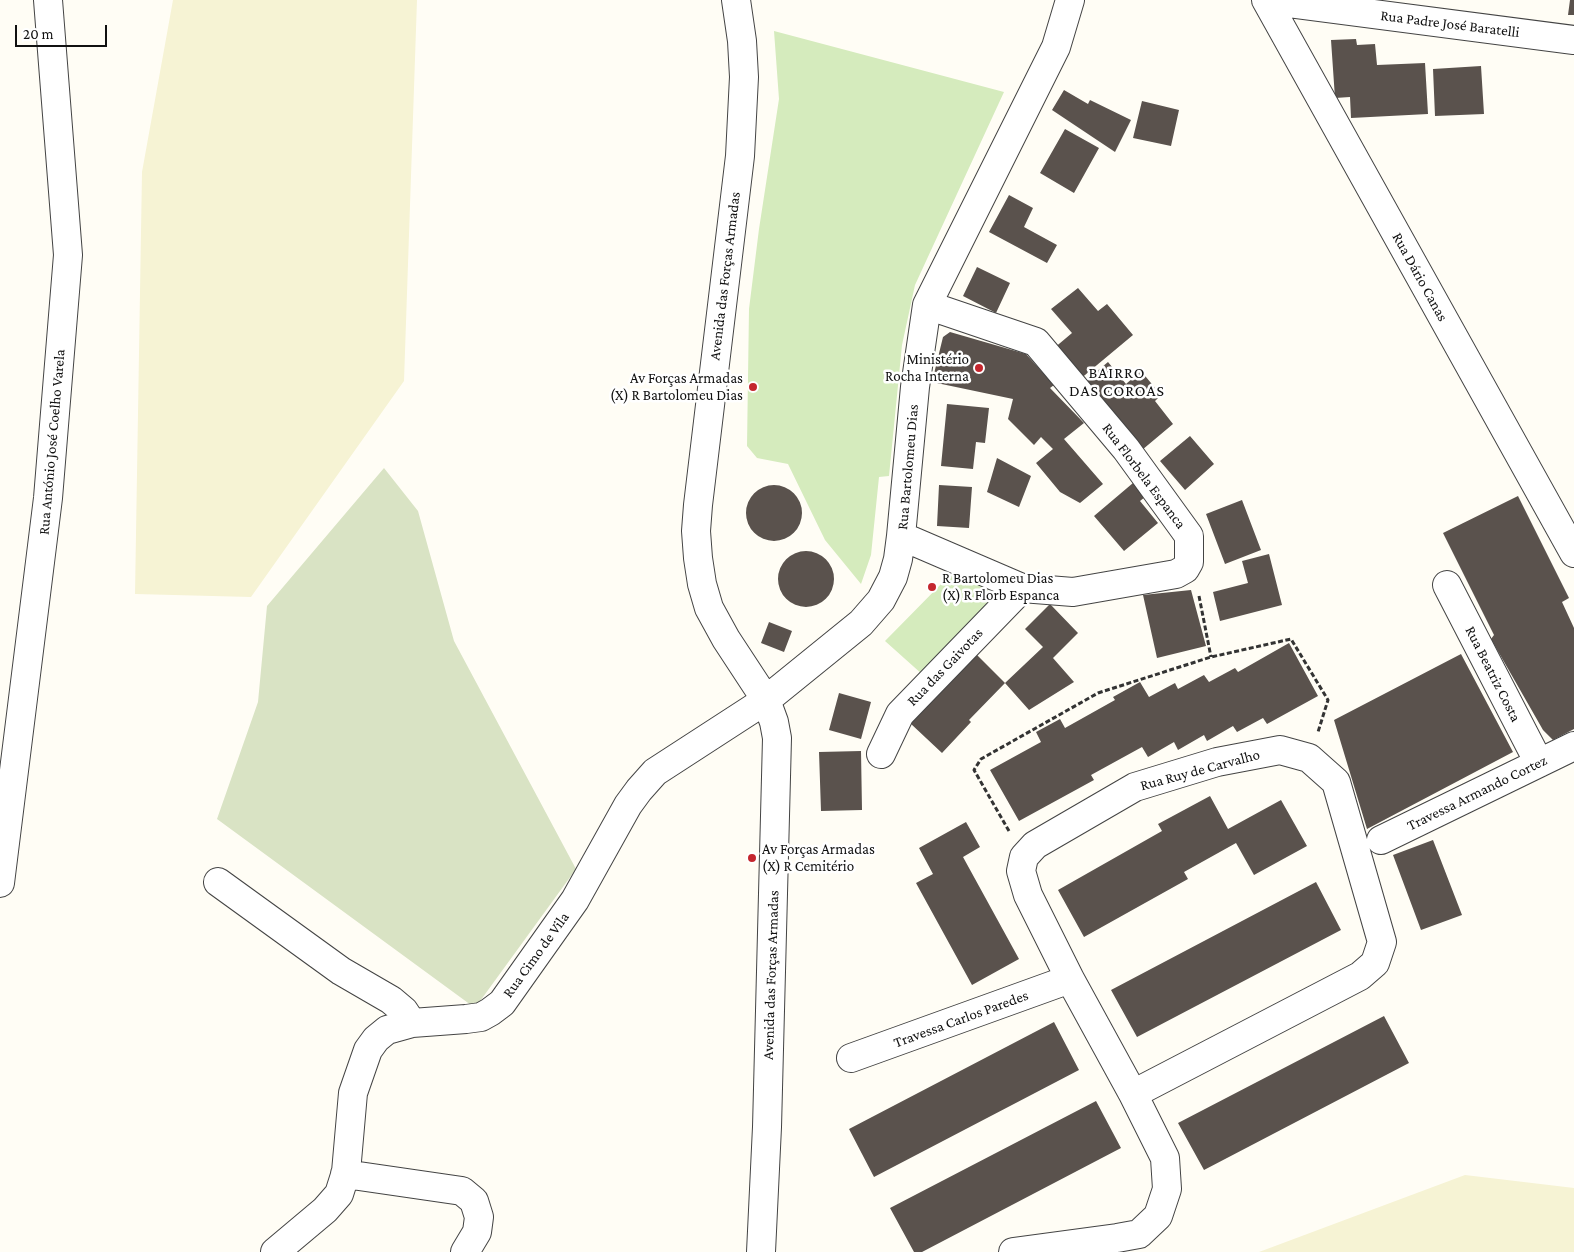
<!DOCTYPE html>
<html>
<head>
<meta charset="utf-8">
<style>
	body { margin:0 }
	#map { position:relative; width:1574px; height:1252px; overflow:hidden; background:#fffdf5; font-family:"Crimson Pro",serif }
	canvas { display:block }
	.scale { position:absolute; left:15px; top:25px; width:92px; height:22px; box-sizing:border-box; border:2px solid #111; border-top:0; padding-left:6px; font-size:15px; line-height:18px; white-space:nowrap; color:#111; -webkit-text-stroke:4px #fff; paint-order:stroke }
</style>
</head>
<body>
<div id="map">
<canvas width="1574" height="1252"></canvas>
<div class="scale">20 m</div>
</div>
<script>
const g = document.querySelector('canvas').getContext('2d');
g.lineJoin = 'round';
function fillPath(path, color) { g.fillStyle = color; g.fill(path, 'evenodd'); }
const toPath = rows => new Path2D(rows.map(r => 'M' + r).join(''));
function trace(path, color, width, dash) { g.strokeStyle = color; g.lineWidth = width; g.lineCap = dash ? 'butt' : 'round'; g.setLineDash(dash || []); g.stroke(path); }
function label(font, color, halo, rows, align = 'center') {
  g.font = font + ' "Crimson Pro",serif'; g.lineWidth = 5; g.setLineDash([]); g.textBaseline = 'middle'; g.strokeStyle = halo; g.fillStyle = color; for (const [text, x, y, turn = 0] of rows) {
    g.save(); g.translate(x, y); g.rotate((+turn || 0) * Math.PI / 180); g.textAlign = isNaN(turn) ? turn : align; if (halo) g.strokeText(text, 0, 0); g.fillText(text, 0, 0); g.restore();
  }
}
fillPath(toPath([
	[173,0,417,0,404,381,251,597,135,594,142,172],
	[1465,1175,1574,1188,1574,1252,1259,1252]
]), '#f6f3d4');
fillPath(toPath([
	[774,31,1004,92,915,285,902,345,889,476,879,477,871,555,861,584,825,540,788,464,757,458,747,446,749,309,759,229,779,99],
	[954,574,981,583,987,588,990,599,986,607,923,675,885,641,946,579]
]), '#d5ebbd');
fillPath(toPath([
	[384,468,418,511,454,641,576,869,475,1008,217,819,258,702,267,606]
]), '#d9e3c4');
fillPath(toPath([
	[1570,0,1574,0,1574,15,1568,15],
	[1356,39,1357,45,1375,44,1377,65,1425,63,1428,114,1351,118,1350,97,1335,98,1331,40],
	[1481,66,1484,114,1435,116,1433,69],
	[1064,90,1088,104,1090,100,1131,120,1115,152,1052,110],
	[1142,101,1179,110,1171,146,1133,138],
	[1065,129,1099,148,1074,193,1040,173],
	[1009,195,1033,208,1024,227,1057,245,1047,263,989,232],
	[977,267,1010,283,996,313,963,296],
	[1078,288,1098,311,1107,304,1133,335,1079,380,1053,349,1072,333,1051,309],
	[950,332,1026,354,1054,385,1050,388,1084,423,1064,439,1103,484,1080,503,1060,492,1036,463,1053,449,1041,437,1034,445,1008,419,1013,399,932,382,943,337],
	[1108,362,1126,384,1141,371,1161,395,1155,401,1173,424,1142,450,1084,382],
	[947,404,989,408,985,443,976,442,973,469,941,466],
	[1190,436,1214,464,1185,490,1160,461],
	[997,458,1031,476,1019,507,987,492],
	[1133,483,1145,497,1140,501,1158,523,1124,551,1094,516],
	'746 513a28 28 0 1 1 56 0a28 28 0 1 1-56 0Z',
	[939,485,972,487,969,528,937,526],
	[1518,496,1569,598,1562,602,1574,628,1574,729,1553,740,1543,730,1491,639,1494,635,1443,533],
	[1242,500,1261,550,1225,564,1206,514],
	'778 579a28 28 0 1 1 56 0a28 28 0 1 1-56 0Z',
	[1269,554,1282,605,1220,621,1213,592,1248,583,1242,561],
	[1191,590,1206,646,1157,658,1143,595],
	[1050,604,1078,633,1053,658,1074,682,1029,710,1005,683,1043,647,1025,629],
	[769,622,792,631,784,652,761,643],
	[1289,643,1318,696,1267,724,1263,718,1237,732,1233,726,1207,741,1204,735,1178,750,1174,742,1148,757,1142,747,1091,775,1094,780,1019,821,990,770,1041,742,1036,732,1060,719,1065,728,1115,700,1113,697,1140,682,1149,697,1175,683,1178,689,1204,675,1209,682,1235,668,1238,672],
	[972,650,1005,683,969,720,971,722,942,753,910,723,940,693,935,688],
	[1461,654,1513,752,1367,829,1334,720],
	[839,693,871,702,861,739,829,730],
	[861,751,862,810,821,811,819,752],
	[1210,796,1228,829,1281,800,1307,846,1254,875,1236,843,1184,872,1188,879,1084,937,1058,890,1162,831,1158,824],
	[966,822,980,847,963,857,1019,959,972,985,916,883,933,874,919,848],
	[1433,840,1462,915,1421,930,1393,855],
	[1316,882,1341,930,1137,1037,1111,990],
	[1384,1016,1409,1063,1204,1170,1178,1123],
	[1054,1022,1079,1070,874,1177,849,1129],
	[1096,1101,1121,1148,922,1252,914,1252,890,1208]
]), '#5a524d');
const minor = toPath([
	[736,0,742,41,744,77,740,156,698,505,696,531,698,558,702,584,709,608,726,639,766,700,774,722,777,738,767,1127,761,1252],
	[1266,0,1574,553],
	[1266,0,1574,40],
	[901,536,1022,588,1073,592,1176,574,1185,569,1189,562,1189,536,1126,449,1036,342,927,305],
	[1447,585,1539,763],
	[881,754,900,714,1022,588],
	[1381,840,1574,746],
	[218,882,341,971,391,1000,404,1011,412,1023],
	[0,883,48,498,68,255,48,0],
	[851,1058,1070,979],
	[345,1174,462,1191,474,1201,479,1217,477,1232,465,1252],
	[275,1252,325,1210,339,1194,346,1172,353,1093,368,1050,376,1039,387,1030,412,1023,466,1019,481,1017,490,1012,502,1003,575,900,628,805,639,790,655,772,766,700,861,623,881,600,893,577,898,559,901,536,915,387,927,305,1056,47,1070,0],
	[1013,1252,1117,1238,1139,1234,1158,1216,1167,1189,1165,1158,1133,1094,1070,979,1028,895,1021,871,1024,857,1035,845,1135,787,1217,762,1280,750,1309,758,1336,782,1382,942,1375,963,1360,976,1133,1094]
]);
trace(minor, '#444', 30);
trace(toPath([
	[1199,596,1211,657],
	[1009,831,974,770,981,759,1098,693,1211,657,1291,639,1328,700,1318,732]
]), '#333', 3, [5, 2.5]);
trace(minor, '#fff', 28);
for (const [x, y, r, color] of [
	[979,368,5,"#c4262e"],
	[753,387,5,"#c4262e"],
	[932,587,5,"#c4262e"],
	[752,858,5,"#c4262e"]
]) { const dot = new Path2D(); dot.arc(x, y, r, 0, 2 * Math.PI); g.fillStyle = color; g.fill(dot); trace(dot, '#fff', 2); }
label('15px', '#111', '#fff', [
	["Rua Padre José Baratelli",1450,24,7],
	["Avenida das Forças Armadas",725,276,-83],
	["Rua Dário Canas",1420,277,61],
	["Rua António José Coelho Varela",52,442,-85],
	["Rua Bartolomeu Dias",908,467,-85],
	["Rua Florbela Espanca",1144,476,53],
	["Rua das Gaivotas",945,667,-46],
	["Rua Beatriz Costa",1493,674,63],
	["Rua Ruy de Carvalho",1200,770,-15],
	["Travessa Armando Cortez",1477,793,-26],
	["Rua Cimo de Vila",536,955,-54],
	["Avenida das Forças Armadas",771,975,-88],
	["Travessa Carlos Paredes",961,1019,-20]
]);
label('15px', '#111', '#fff', [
	["Ministério",969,359],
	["Rocha Interna",969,376],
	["Av Forças Armadas",743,378],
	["(X) R Bartolomeu Dias",743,395],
	["R Bartolomeu Dias",942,578,"left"],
	["(X) R Florb Espanca",942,595,"left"],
	["Av Forças Armadas",762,849,"left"],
	["(X) R Cemitério",762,866,"left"]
], 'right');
g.letterSpacing = '1px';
label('16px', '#111', '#fff', [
	["BAIRRO",1117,373],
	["DAS COROAS",1117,391]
]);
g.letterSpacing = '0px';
</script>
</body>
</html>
